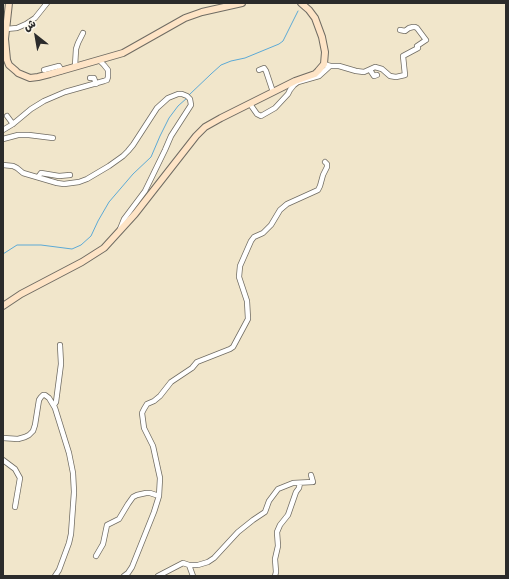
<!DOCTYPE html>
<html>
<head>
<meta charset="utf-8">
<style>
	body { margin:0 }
	#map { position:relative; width:509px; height:579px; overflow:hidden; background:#f1e6cb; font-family:Sriracha,"Playpen Sans Arabic",sans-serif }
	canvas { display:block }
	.frame { position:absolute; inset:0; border:4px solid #2b2b2b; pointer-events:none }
	.north { position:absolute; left:16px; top:16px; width:40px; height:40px; -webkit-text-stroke:3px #fbf7ec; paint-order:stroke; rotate:329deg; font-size:11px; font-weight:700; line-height:16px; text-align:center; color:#2b2b2b }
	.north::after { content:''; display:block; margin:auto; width:14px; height:18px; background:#2b2b2b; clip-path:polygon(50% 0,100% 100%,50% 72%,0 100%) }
</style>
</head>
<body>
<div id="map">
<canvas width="509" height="579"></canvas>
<div class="frame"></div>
<div class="north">ش</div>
</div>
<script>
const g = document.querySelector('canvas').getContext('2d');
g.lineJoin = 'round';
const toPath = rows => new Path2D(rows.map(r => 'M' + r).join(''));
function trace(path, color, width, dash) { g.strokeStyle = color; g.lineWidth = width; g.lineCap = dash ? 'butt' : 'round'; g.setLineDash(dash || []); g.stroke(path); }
trace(toPath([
	[189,95,211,74,221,65,231,61,245,58,279,44,283,41,298,11],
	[3,254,17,245,41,245,72,249,81,245,91,236,98,221,109,202,133,174,151,157,160,136,169,118,178,106,187,98]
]), '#5ca9d5', 1);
const street = toPath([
	[6,29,17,28,26,24,35,18,47,3],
	[324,64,330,66,339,66,356,71,364,72,375,67,382,69,390,76,396,77,405,75,403,56,418,48,417,46,426,40,417,28,415,27,413,27,409,28,405,31,400,30],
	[75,66,76,49,78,43,83,33],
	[44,70,59,66,62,71],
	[259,70,264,68,266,71,273,92],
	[370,70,374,76,377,75],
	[90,78,94,78,96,84],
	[250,104,257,114,261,116,275,108,288,94,290,90,294,85,298,82,319,76,330,66],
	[7,116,13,124],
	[3,130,13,124,31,109,44,101,65,92,104,81,107,80,108,77,108,70,104,65,99,60],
	[3,139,18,135,29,135,53,138],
	[3,165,13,166,17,168,23,173,57,183,64,184,79,182,87,179,109,166,123,156,128,151,133,145,157,108,168,98,178,94,182,94,187,96,190,99,191,105,171,136,165,150,145,191,124,219,120,229],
	[38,177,41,173,59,176,70,175],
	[54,405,56,402,61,364,60,345],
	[3,438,18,439,25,437,29,435,33,431,35,425,39,400,41,397,43,395,45,395,49,398,55,408,69,453,73,473,74,492,71,534,69,543,59,570,55,576],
	[3,460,15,469,20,478,15,507],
	[96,556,103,544,107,525,119,519,128,504,133,497,137,495,146,493,150,493,159,496],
	[189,565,193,576],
	[124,576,128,573,132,567,154,512,159,496,160,478,158,469,153,446,144,428,142,413,144,409,147,404,154,401,160,396,171,382,192,368,197,362,230,349,233,347,248,319,247,301,239,277,240,266,251,241,254,237,263,233,271,225,280,210,287,204,318,190,320,186,323,175,327,167,327,164,325,162],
	[158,576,183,563,189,565,198,565,208,562,214,558,238,532,253,520,265,512,269,501,278,489,293,483,313,482,311,475],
	[275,576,276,572,275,559,278,546,277,532,280,525,288,515,296,492,299,488,300,483]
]);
const secondary = toPath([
	[9,3,5,39,7,60,9,65,16,71,18,73,30,78,38,77,50,74,123,53,185,18,202,12,242,3],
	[3,306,21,294,82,262,104,248,135,214,196,136,205,127,221,118,295,81,315,74,318,71,324,64,325,52,322,37,315,18,309,10,301,3]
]);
trace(street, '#706c63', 6);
trace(secondary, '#706c63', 8);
trace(street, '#fff', 4.5);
trace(secondary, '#fee4c6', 6);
</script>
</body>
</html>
